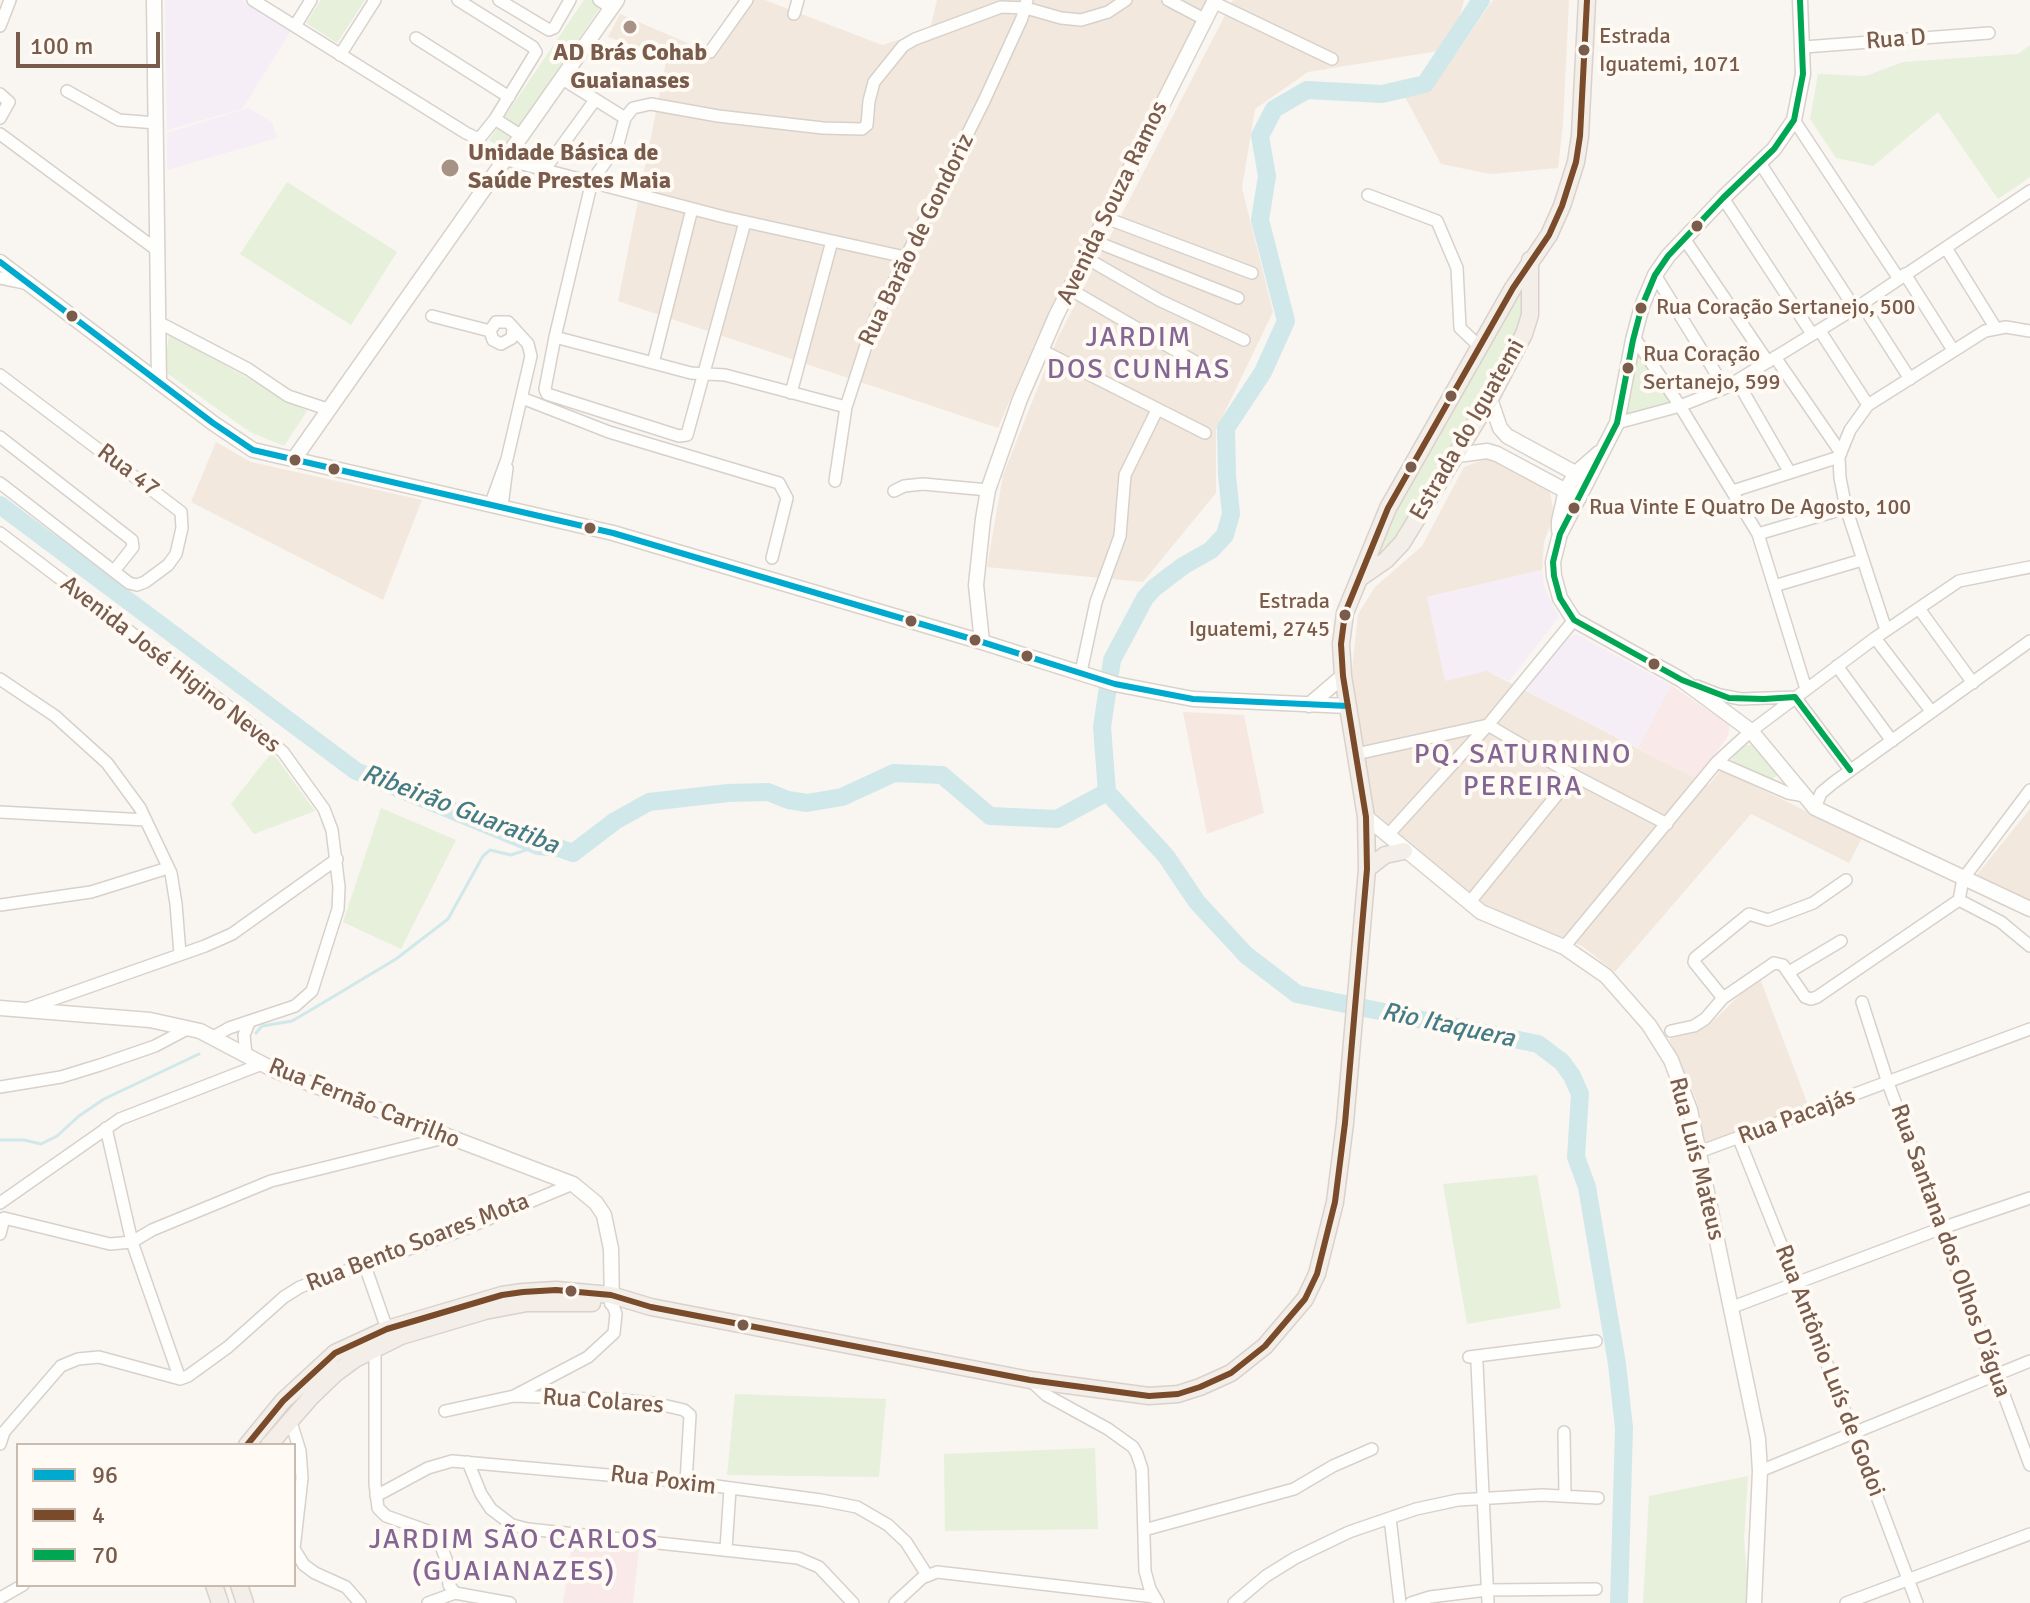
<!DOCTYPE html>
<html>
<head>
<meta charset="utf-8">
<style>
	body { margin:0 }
	#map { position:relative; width:2030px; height:1603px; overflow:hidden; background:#f9f5f0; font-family:Signika,sans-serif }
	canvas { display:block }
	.legend { position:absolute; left:16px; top:1443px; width:280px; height:144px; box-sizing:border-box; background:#fffaf3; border:2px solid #cabbb1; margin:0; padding:10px 14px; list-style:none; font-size:24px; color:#7a5c4d }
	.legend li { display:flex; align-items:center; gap:16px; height:40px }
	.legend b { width:40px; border:2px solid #cabbb1 }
	.scale { position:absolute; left:16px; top:32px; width:144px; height:36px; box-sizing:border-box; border:4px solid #7a5c4d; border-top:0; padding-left:10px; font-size:24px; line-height:28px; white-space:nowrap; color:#7a5c4d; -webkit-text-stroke:6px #fffaf3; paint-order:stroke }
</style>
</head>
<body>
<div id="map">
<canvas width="2030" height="1603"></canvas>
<ul class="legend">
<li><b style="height:10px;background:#00a9ce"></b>96</li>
<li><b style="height:10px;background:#7a4b2a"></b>4</li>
<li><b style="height:10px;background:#00a651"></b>70</li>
</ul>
<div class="scale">100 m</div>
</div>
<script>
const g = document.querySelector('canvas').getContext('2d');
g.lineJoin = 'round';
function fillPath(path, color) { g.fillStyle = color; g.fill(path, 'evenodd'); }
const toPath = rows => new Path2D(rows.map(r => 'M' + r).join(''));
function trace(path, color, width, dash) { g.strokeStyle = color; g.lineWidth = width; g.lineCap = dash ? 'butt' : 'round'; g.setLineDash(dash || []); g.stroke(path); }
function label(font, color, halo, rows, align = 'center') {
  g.font = font + ' Signika,sans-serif'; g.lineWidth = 8; g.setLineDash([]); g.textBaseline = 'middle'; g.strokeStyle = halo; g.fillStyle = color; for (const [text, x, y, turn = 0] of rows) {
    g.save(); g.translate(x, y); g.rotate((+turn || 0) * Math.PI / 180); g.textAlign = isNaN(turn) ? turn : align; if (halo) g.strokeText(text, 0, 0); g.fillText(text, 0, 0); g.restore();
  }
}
fillPath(toPath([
	[752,0,765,0,882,45,930,30,937,0,1209,0,1036,340,998,428,618,301,667,57,608,37,620,14,713,54],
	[1233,0,1464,0,1451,49,1308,72,1255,109,1242,188,1273,312,1216,430,1216,493,1143,582,987,567,1003,475,1058,337],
	[1493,0,1569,0,1563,123,1558,168,1491,174,1441,164,1404,95,1423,92,1455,55],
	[216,442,251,462,422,500,383,600,191,502],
	[1488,458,1550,492,1554,515,1544,542,1542,570,1427,597,1487,671,1709,785,1721,770,1862,838,1849,863,1751,814,1615,972,1582,946,1479,903,1373,812,1351,679,1358,614,1375,587,1422,546,1464,467],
	[2030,809,2030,901,1975,877],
	[1759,976,1808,1105,1705,1143,1696,1099,1669,1039,1694,1033,1709,1025]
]), '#f2e8de');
fillPath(toPath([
	[1183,712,1244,715,1264,813,1207,834]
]), '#f6e8e1');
fillPath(toPath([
	[165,0,242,0,291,31,242,109,167,130],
	[249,108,272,122,277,138,167,170,167,133],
	[1542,570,1544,586,1559,617,1509,681,1487,671,1445,681,1427,597],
	[1576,634,1671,685,1638,748,1524,690,1569,638]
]), '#f6eef6');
fillPath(toPath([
	[1671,685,1730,725,1728,736,1697,779,1638,748],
	[573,1540,639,1549,633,1603,563,1603]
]), '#fae9e9');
fillPath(toPath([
	[321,0,365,0,337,43,306,23],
	[584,0,605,0,503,150,489,140],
	[2030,45,2030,177,1998,199,1938,112,1873,166,1836,158,1810,119,1818,74,1866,76,1903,62,2018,54],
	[287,182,397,252,351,325,240,254],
	[1513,288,1524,289,1530,315,1402,543,1376,558,1388,508],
	[169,334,307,411,284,446,250,432,164,371],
	[1634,339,1679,406,1618,421],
	[1745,745,1755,745,1779,773,1771,781,1738,766,1732,760,1734,756],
	[272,752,315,811,254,834,231,804],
	[381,808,456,840,401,949,343,922],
	[1537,1175,1561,1308,1467,1324,1443,1184],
	[735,1394,886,1399,879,1477,727,1475],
	[1095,1448,1098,1529,945,1531,944,1454],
	[1748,1476,1744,1540,1750,1603,1643,1603,1649,1496]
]), '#e7f0db');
trace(toPath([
	[256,1033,262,1026,292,1021,316,1007,396,959,448,919,483,856,490,850,511,855,538,846],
	[0,1140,24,1140,41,1144,57,1136,79,1116,104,1099,199,1054]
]), '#d0e8ea', 3);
trace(toPath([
	[0,505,356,771,538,846,559,848,573,853,615,821,649,802,728,793,768,792,788,800,807,803,842,797,894,773,942,775,990,816,1057,819,1107,792],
	[1107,792,1166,856,1197,902,1246,955,1297,994,1538,1044,1562,1062,1572,1076,1580,1094,1576,1157,1587,1187,1617,1364,1624,1428,1619,1603],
	[1107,792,1102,727,1112,660,1145,598,1154,588,1183,566,1211,550,1225,535,1231,514,1227,475,1226,428,1263,372,1286,321,1260,220,1267,176,1260,136,1274,109,1307,90,1382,94,1425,84,1481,0]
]), '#d0e8ea', 18);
const street = toPath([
	[253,0,466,133,479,139,495,119,536,52,533,47,458,0],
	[499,0,549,30,554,28,570,0],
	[599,0,611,8],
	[1168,0,1204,19],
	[1213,2,1332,59],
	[794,14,798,0],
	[0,26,10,0],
	[295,26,311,0],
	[416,38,509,97],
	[1804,47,1989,33],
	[710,52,747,0],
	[340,55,375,0],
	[561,78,625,118],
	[67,91,119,120,156,123],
	[0,94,9,102,0,118],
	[495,119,520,135],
	[1794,120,1899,279],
	[0,134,157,250],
	[503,159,724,217,905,257],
	[1760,163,1855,309],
	[545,169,595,100],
	[1368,195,1437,221,1457,268,1460,328,1480,347],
	[1723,198,1812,334],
	[1106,218,1252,273],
	[745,222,687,435,679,436,547,394,545,389,555,337,592,181,618,144,625,118,633,108,651,104,718,116,823,128,862,129,867,125,869,101,874,82,903,46,915,39,1001,7,1026,8,1061,18,1081,20,1108,12,1126,0],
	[1685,240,1768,362],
	[1094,241,1238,298],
	[1946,248,1995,327],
	[1086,258,1159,300,1244,340],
	[1905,274,1953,350],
	[1655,275,1725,388],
	[0,278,24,283],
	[1071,290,1218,375],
	[1862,304,1910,379],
	[432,316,490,331],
	[158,322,248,369,288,396,327,409],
	[490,331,496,322,508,322,528,344,531,356,507,459,491,503],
	[490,331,493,340,501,344,512,338,513,329],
	[1820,331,1868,405],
	[555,337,691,373,725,375,846,407],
	[1634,337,1680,406,1758,534,1806,689],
	[1041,350,1205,433],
	[1775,357,1841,453],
	[653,363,692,209],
	[0,375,181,512,182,528,176,554,168,565,145,582,137,585,129,583,0,483],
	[1737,381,1789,471],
	[791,393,832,241],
	[522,398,609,432,779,483,787,498,772,558],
	[1617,423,1680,406,1725,388,1862,304,2030,191],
	[0,437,132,540,133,547,114,571],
	[835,481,846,407,874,321,984,101,1022,18,1027,0],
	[894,491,904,486,923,484,988,490],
	[1733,491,1839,457],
	[502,506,507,468],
	[0,533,242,717,283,752,324,809,332,830,339,887,338,909,312,991,295,1006,229,1028,213,1037],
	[1758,534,1846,508],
	[1774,586,1862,560],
	[1920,610,1973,683],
	[1886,630,1846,508,1840,478,1839,457,1850,430,1868,405,1985,331,2006,327,2030,331],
	[1875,638,1931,711],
	[1837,666,1892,741],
	[1081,672,1096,602,1120,536,1125,475,1157,410],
	[0,679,55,716,107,763,140,808,171,873,176,904,180,954],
	[1697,686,1720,695,1741,699,1795,697,1850,770],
	[1356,754,1488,725,1573,775,1667,824],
	[1717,762,1788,793,1805,796],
	[2030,790,1963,879,1959,900,2001,922,2030,946],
	[1815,808,1821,793,1833,783,2030,641],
	[0,812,146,820],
	[1387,836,1488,725,1574,620],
	[1469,903,1573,775],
	[0,905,91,892,168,868],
	[1564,947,1717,762,1751,731,1875,638,1959,581,2030,567],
	[1789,972,1841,941],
	[1723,998,1694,962,1695,958,1749,914,1768,920,1813,903,1846,880],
	[1862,1002,1888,1083,2030,1465],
	[26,1009,205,946,232,934,337,859],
	[1671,1031,1694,1026,1705,1019,1723,998,1774,963,1783,965,1805,997,1811,999,1817,997,1959,900],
	[246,1055,244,1035,249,1023],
	[0,1087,61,1077,100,1065,155,1046,189,1028],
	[106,1128,132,1242,180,1379],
	[1739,1139,1797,1284,1917,1603],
	[1699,1152,2030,1029],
	[0,1203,120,1119,262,1064],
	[4,1218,110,1244,132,1242,152,1230,271,1181,448,1137],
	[0,1234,4,1218],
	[364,1263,387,1329],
	[1730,1308,1942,1228,2030,1198],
	[375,1349,375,1484,378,1508,386,1516,428,1531,439,1541,446,1559,449,1585,455,1593,510,1603],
	[1469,1357,1596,1341],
	[1477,1363,1488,1603],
	[1030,1380,1046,1395,1108,1429,1133,1447,1137,1454,1142,1469,1145,1571,1150,1589,1158,1603],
	[514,1396,619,1400,654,1403,684,1410,690,1415,686,1482],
	[445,1411,514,1396,588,1357,614,1333,616,1314,612,1303],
	[290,1419,300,1451,302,1478,294,1549,304,1565,315,1573,346,1587,360,1603],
	[1564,1432,1565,1496],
	[0,1444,4,1432,61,1366,78,1359,99,1357,180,1379,188,1376,228,1347,284,1297,300,1287,452,1234,573,1184],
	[468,1462,481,1494,491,1509,512,1525,528,1529,798,1558,819,1567,853,1603],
	[1760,1471,2030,1361],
	[376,1496,428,1468,452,1461,686,1482,821,1500,857,1507,888,1525,906,1542,927,1575],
	[1390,1518,1400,1603],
	[1144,1530,1294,1489,1333,1466,1372,1449],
	[726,1549,730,1489],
	[0,1598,23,1585],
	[428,1603,455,1593],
	[895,1603,922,1578,937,1572,1154,1597],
	[1234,1603,1266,1576,1295,1558,1349,1532,1416,1509,1458,1500,1542,1495,1598,1498],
	[1411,1603,1430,1597,1487,1590,1596,1589],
	[1846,1603,2030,1534]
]);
const secondary = toPath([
	[154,0,159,382],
	[1800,0,1803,74,1794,120,1774,149,1723,198,1668,256,1655,275,1642,306,1633,340,1617,423,1560,534,1553,562,1554,576,1560,598,1574,620,1682,680,1751,731,1815,808,2030,909],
	[0,262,213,423,253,450,613,533,982,642,1115,684,1193,699,1348,706],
	[1490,399,1500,428,1507,436,1588,480],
	[1458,455,1487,451,1497,454,1579,498],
	[294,459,617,0],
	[1559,530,1559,521,1566,490,1576,473,1599,453],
	[982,642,976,585,983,519,988,490,1020,399,1056,316,1215,0],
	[1309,705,1343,676],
	[1366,817,1481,912,1564,947,1606,976,1649,1025,1671,1060,1690,1110,1758,1439,1760,1471,1754,1603],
	[0,1008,150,1020,200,1031,274,1070,573,1184,596,1203,604,1215,611,1249,612,1303]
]);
const primary = toPath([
	[1360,578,1386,560,1402,543,1490,399,1524,334,1530,315,1530,260],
	[1367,869,1385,855,1404,851],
	[247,1445,283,1401,335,1353,387,1329,502,1295,523,1292,556,1290,611,1295,651,1307,1030,1380,1149,1396,1178,1394,1200,1387,1231,1373,1265,1346,1305,1299,1317,1274,1335,1202,1345,1123,1367,869,1366,817,1343,676,1341,644,1345,613,1388,508,1513,288,1549,235,1562,206,1576,162,1580,136,1587,0],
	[269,1445,311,1397,336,1373,355,1359,401,1336,485,1311,527,1303,592,1303],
	[214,1585,220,1603],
	[239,1585,245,1603]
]);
trace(street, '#d7d1cb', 14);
trace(secondary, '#d9d2cb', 17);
trace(primary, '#dad1cc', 19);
trace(street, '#fefefd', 11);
trace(secondary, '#fefefd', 14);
trace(primary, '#f3eee8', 16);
trace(toPath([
	[0,262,213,423,253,450,613,533,982,642,1115,684,1193,699,1348,706]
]), '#00a9ce', 6);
trace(toPath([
	[247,1445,283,1401,335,1353,387,1329,502,1295,523,1292,556,1290,611,1295,651,1307,1030,1380,1149,1396,1178,1394,1200,1387,1231,1373,1265,1346,1305,1299,1317,1274,1335,1202,1345,1123,1367,869,1366,817,1343,676,1341,644,1345,613,1388,508,1513,288,1549,235,1562,206,1576,162,1580,136,1587,0]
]), '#7a4b2a', 6);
trace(toPath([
	[1800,0,1803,74,1794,120,1774,149,1723,198,1668,256,1655,275,1642,306,1633,340,1617,423,1560,534,1553,562,1554,576,1560,598,1574,620,1682,680,1729,698,1764,699,1795,697,1850,770]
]), '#00a651', 6);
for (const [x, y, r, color] of [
	[630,27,8,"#a69286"],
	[1584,50,7,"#7a5c4d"],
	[450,168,10,"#a69286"],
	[1697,226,7,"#7a5c4d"],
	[1641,308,7,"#7a5c4d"],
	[72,316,7,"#7a5c4d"],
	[1628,368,7,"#7a5c4d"],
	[1451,396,7,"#7a5c4d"],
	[295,460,7,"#7a5c4d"],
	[1411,467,7,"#7a5c4d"],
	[334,469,7,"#7a5c4d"],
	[1574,508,7,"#7a5c4d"],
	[590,528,7,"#7a5c4d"],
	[1345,615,7,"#7a5c4d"],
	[911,621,7,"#7a5c4d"],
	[975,640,7,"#7a5c4d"],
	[1027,656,7,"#7a5c4d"],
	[1654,664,7,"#7a5c4d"],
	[571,1291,7,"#7a5c4d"],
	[743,1325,7,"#7a5c4d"]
]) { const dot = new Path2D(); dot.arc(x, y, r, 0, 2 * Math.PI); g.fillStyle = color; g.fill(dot); trace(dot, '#fffaf3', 3); }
label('22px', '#7a5c4d', '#fffaf3', [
	["Estrada",1599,37],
	["Iguatemi, 1071",1599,65],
	["Rua Coração Sertanejo, 500",1656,308],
	["Rua Coração",1643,355],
	["Sertanejo, 599",1643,383],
	["Rua Vinte E Quatro De Agosto, 100",1589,508],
	["Estrada",1330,602,"right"],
	["Iguatemi, 2745",1330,630,"right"]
], 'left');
label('24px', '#7a5c4d', '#fffaf3', [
	["Rua D",1896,40,-4],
	["Avenida Souza Ramos",1113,203,-64],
	["Rua Barão de Gondoriz",917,240,-64],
	["Estrada do Iguatemi",1468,430,-60],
	["Rua 47",128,471,37],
	["Avenida José Higino Neves",170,665,38],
	["Rua Fernão Carrilho",364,1104,22],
	["Rua Pacajás",1797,1117,-20],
	["Rua Luís Mateus",1696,1159,76],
	["Rua Bento Soares Mota",418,1243,-21],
	["Rua Santana dos Olhos D'água",1950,1251,70],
	["Rua Antônio Luís de Godoi",1829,1371,69],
	["Rua Colares",603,1402,4],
	["Rua Poxim",663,1481,7]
]);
label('bold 24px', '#7a5c4d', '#fffaf3', [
	["AD Brás Cohab",630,54],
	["Guaianases",630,82],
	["Unidade Básica de",468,154,"left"],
	["Saúde Prestes Maia",468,182,"left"]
]);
label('italic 26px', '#437c86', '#fffaf3', [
	["Ribeirão Guaratiba",460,810,21],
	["Rio Itaquera",1448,1026,12]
]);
g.letterSpacing = '2px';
label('28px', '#846695', '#fffaf3', [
	["JARDIM",1139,339],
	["DOS CUNHAS",1139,371],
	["PQ. SATURNINO",1523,756],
	["PEREIRA",1523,788],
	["JARDIM SÃO CARLOS",514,1541],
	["(GUAIANAZES)",514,1573]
]);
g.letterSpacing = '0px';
</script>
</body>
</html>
